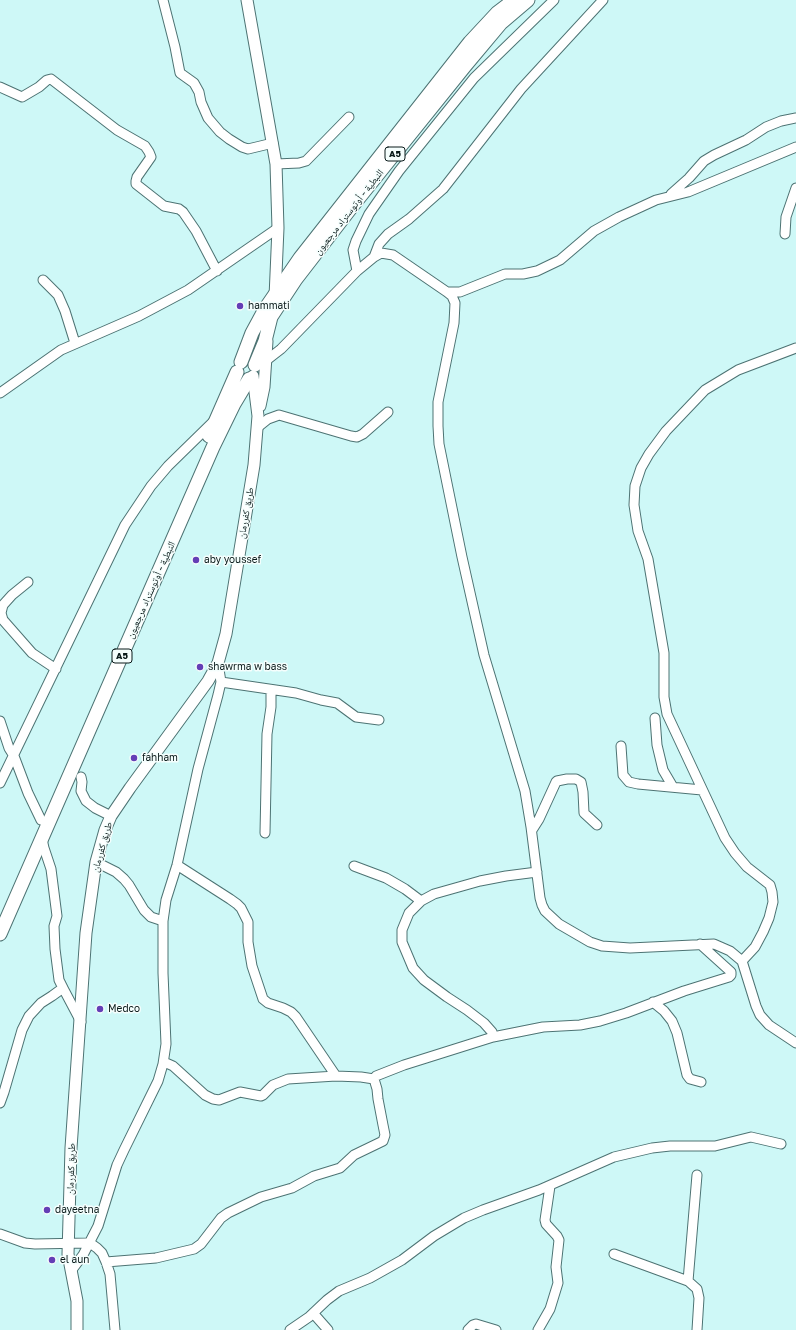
<!DOCTYPE html>
<html>
<head>
<meta charset="utf-8">
<style>
	body { margin:0 }
	canvas { display:block; background:#cef8f7 }
</style>
</head>
<body>
<canvas width="796" height="1330"></canvas>
<script>
const g = document.querySelector('canvas').getContext('2d');
g.lineJoin = 'round';
const toPath = rows => new Path2D(rows.map(r => 'M' + r).join(''));
function trace(path, color, width, dash) { g.strokeStyle = color; g.lineWidth = width; g.lineCap = dash ? 'butt' : 'round'; g.setLineDash(dash || []); g.stroke(path); }
function label(font, color, halo, rows, align = 'center') {
  g.font = font + ' "Golos Text","Noto Naskh Arabic",sans-serif'; g.lineWidth = 3; g.setLineDash([]); g.textBaseline = 'middle'; g.strokeStyle = halo; g.fillStyle = color; for (const [text, x, y, turn = 0] of rows) {
    g.save(); g.translate(x, y); g.rotate((+turn || 0) * Math.PI / 180); g.textAlign = isNaN(turn) ? turn : align; if (halo) g.strokeText(text, 0, 0); g.fillText(text, 0, 0); g.restore();
  }
}
const minor = toPath([
	[163,0,175,47,180,73,194,83,199,92,201,102,208,118,220,132,229,139,242,147,248,149,273,143],
	[0,87,22,97,39,87,47,80,51,79,117,130,145,146,149,152,151,157,137,177,136,181,136,184,164,206,179,209,183,212,196,231,217,271],
	[276,164,299,163,306,161,349,117],
	[671,194,689,178,704,161,714,155,746,140,766,127,781,121,796,118],
	[785,234,786,217,796,188],
	[374,257,379,244,388,234,409,219,443,189,521,89,603,0],
	[357,271,353,250,356,241,369,214,399,171,474,78,554,0],
	[43,280,58,295,65,311,75,343],
	[447,292,460,292,505,274,523,274,537,271,560,260,594,231,619,217,656,200,688,192,796,147],
	[263,363,281,349,357,271,374,257,381,253,393,255,447,292,452,296,455,303,454,323,438,402,438,426,439,444,462,557,484,655,525,791,531,827,540,898,542,905,545,911,559,924,590,942,602,946,630,948,714,944,730,951,742,961,756,1006,760,1015,769,1025,796,1043],
	[0,393,61,350,139,316,188,290,278,228],
	[258,427,268,419,279,415,351,436,357,437,363,434,388,412],
	[28,582,12,595,3,605,1,613,3,620,32,653,56,669],
	[221,682,296,693,321,700,337,703,356,717,379,720],
	[655,718,657,745,663,770,673,787],
	[0,721,9,748,14,756,28,793,41,820],
	[621,746,623,775,629,782,638,784,702,790],
	[81,777,82,782,81,791,86,801,95,808,111,816],
	[0,783,125,525,151,486,168,466,213,422],
	[532,830,539,819,556,782,557,781,567,779,576,779,581,782,583,792,584,813,597,825],
	[265,833,267,734,271,707,271,690],
	[96,862,116,872,124,879,129,885,144,910,151,917,163,921],
	[177,865,230,899,237,904,241,908,248,922,248,942,252,966,263,999,268,1003,283,1008,291,1012,296,1017,336,1076],
	[354,866,386,878,405,889,421,901],
	[742,961,755,947,763,932,769,918,773,902,772,892,770,885,747,867,735,853,725,838,667,714,664,697,664,653,648,559,638,531,634,505,635,486,641,468,649,454,666,431,705,390,738,370,796,348],
	[63,988,81,1022],
	[653,1002,664,1011,672,1021,677,1033,687,1075,690,1079,701,1082],
	[493,1037,543,1027,580,1025,600,1021,626,1013,684,991,729,977,731,975,731,972,700,944],
	[164,1062,173,1066,205,1095,213,1099,219,1100,240,1092,261,1096,263,1095,273,1085,288,1079,336,1076,361,1077,374,1079],
	[0,1103,4,1092,22,1030,29,1016,41,1003,52,996,63,988,59,980,55,949,54,926,57,916,51,869,44,848,42,839],
	[0,1234,25,1243,35,1244,86,1243,90,1243,97,1248,102,1253,106,1262,110,1274,115,1330],
	[614,1254,688,1281,697,1289,699,1298,697,1330],
	[106,1262,156,1258,194,1249,201,1244,221,1218,228,1213,261,1197,292,1188,314,1176,340,1168,354,1155,383,1141,385,1135,383,1125,378,1099,377,1089,374,1079,376,1076,404,1065,493,1037,492,1032,484,1023,467,1010,447,997,424,980,413,968,402,942,402,930,409,913,421,901,434,894,480,881,506,876,537,872],
	[71,1271,83,1255,98,1226,117,1165,124,1150,158,1081,163,1064,166,1044,163,973,163,921,166,900,177,865,198,769,218,695,221,682,218,663],
	[688,1281,697,1175],
	[313,1313,328,1330],
	[290,1330,309,1317,327,1300,339,1291,370,1278,402,1260,434,1236,464,1218,483,1210,539,1190,614,1157,652,1148,670,1146,715,1146,751,1137,781,1144],
	[468,1330,473,1325,476,1324,496,1330],
	[538,1330,550,1309,558,1283,556,1267,559,1240,557,1236,546,1224,545,1220,550,1186]
]);
const major = toPath([
	[247,0,276,164,278,228,275,297],
	[260,406,264,387,267,341],
	[77,1330,77,1301,68,1254,71,1148,86,933,96,862,105,830,111,816,130,788,208,681,218,663,226,634,254,465,258,416,253,376]
]);
const highway = toPath([
	[241,362,252,333,265,309,300,258,470,42,497,13,514,0],
	[255,365,265,341,271,317,296,279,354,204,465,66,501,23,528,0],
	[209,436,237,372],
	[0,934,213,447,234,404,249,379]
]);
trace(minor, '#4d7373', 11);
trace(major, '#4d7373', 13);
trace(highway, '#4d7373', 15);
trace(minor, '#fff', 9);
trace(major, '#fff', 11);
trace(highway, '#fff', 13);
for (const [x, y, r, color] of [
	[240,306,4,"#643eb6"],
	[196,560,4,"#643eb6"],
	[200,667,4,"#643eb6"],
	[134,758,4,"#643eb6"],
	[100,1009,4,"#643eb6"],
	[47,1210,4,"#643eb6"],
	[52,1260,4,"#643eb6"]
]) { const dot = new Path2D(); dot.arc(x, y, r, 0, 2 * Math.PI); g.fillStyle = color; g.fill(dot); trace(dot, '#f5fefd', 1.5); }
for (const [x, y, w] of [
	[395,154,20],
	[122,656,20]
]) { const box = new Path2D(); box.roundRect(x - w / 2, y - 7, w, 14, 3); g.fillStyle = '#f5fefd'; g.fill(box); trace(box, '#0a1a1a', 1); }
label('bold 9px', '#0a1a1a', null, [
	["A5",395,154],
	["A5",122,656]
]);
label('10px', '#0a1a1a', '#f5fefd', [
	["النبطية - أوتوستراد مرجعيون",349,212,-52],
	["طريق كفررمان",246,513,-80],
	["النبطية - أوتوستراد مرجعيون",151,590,-66],
	["طريق كفررمان",102,847,-74],
	["طريق كفررمان",71,1169,-88]
]);
label('10px', '#0a1a1a', '#f5fefd', [
	["hammati",248,306],
	["aby youssef",204,560],
	["shawrma w bass",208,667],
	["fahham",142,758],
	["Medco",108,1009],
	["dayeetna",55,1210],
	["el aun",60,1260]
], 'left');
</script>
</body>
</html>
